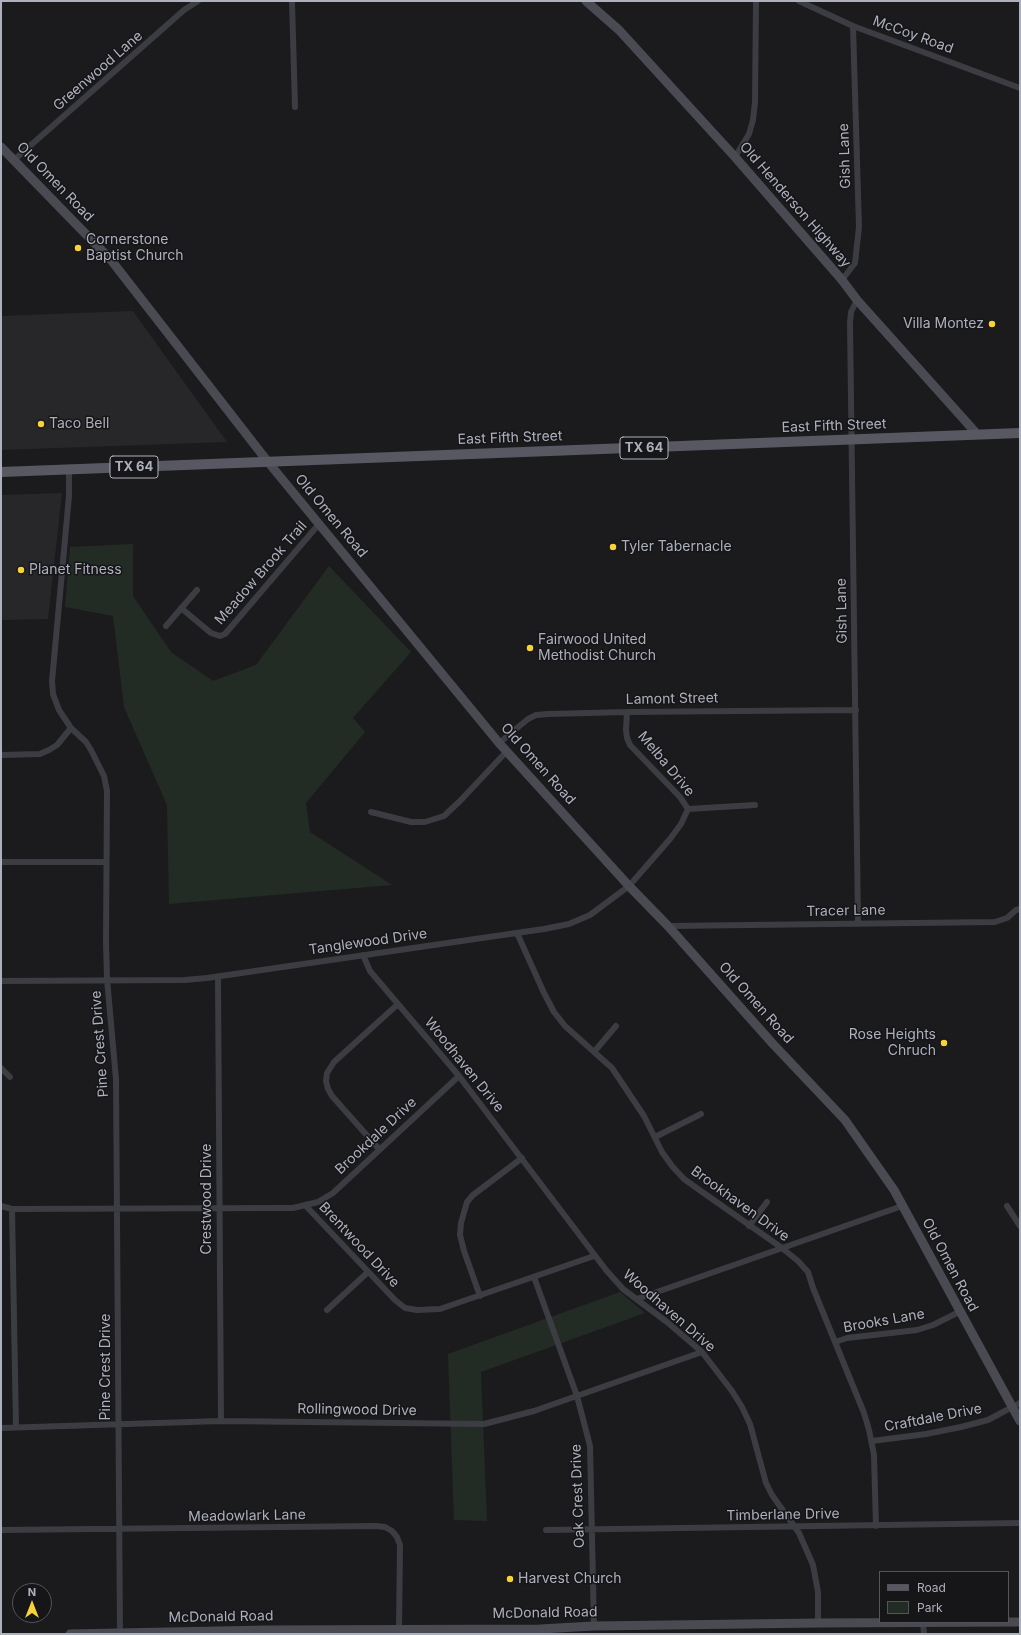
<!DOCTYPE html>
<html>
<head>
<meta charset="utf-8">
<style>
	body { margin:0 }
	#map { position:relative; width:1021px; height:1635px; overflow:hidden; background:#1b1b1d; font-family:Inter,sans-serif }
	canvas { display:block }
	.frame { position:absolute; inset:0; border:2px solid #adb0bd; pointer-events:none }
	.legend { position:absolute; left:879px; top:1571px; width:130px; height:52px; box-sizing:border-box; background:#161618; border:1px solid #52545a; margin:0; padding:5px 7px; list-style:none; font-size:12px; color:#adb0bd }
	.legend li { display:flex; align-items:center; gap:8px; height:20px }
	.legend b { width:20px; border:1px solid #52545a }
	.north { position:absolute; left:12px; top:1583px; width:40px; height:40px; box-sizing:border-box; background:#161618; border:1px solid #52545a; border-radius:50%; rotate:0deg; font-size:11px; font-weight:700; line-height:16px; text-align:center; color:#adb0bd }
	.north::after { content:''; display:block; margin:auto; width:14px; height:18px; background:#f8d338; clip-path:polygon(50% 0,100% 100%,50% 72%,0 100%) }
</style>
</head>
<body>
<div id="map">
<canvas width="1021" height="1635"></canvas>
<div class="frame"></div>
<ul class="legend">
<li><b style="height:5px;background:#585862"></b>Road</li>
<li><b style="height:11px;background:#222c25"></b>Park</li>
</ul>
<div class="north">N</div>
</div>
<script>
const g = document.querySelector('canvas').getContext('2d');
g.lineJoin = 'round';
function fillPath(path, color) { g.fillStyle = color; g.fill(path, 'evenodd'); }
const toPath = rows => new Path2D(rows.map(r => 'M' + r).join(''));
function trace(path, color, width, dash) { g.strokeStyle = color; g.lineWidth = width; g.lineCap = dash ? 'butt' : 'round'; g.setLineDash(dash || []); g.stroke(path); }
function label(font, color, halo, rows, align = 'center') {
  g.font = font + ' Inter,sans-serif'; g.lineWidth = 3; g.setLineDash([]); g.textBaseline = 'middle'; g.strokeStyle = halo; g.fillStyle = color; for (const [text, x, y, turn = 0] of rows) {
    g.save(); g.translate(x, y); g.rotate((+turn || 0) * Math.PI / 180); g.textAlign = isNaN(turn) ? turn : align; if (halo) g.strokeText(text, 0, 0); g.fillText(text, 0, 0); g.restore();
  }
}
fillPath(toPath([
	[133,311,227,442,1,450,1,316],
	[62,493,48,619,1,620,1,495]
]), '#27272a');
fillPath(toPath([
	[133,544,133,596,171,652,213,681,256,665,329,566,411,652,353,718,365,732,306,803,310,832,392,885,169,904,167,805,124,707,113,616,65,607,70,547],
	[620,1292,645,1313,481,1372,487,1521,454,1520,448,1354]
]), '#222c25');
trace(toPath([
	[292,1,295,107],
	[799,1,853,26,1020,88],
	[735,157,749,134,753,120,755,102,756,1],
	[14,160,184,10,198,1],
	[842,280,855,263,859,227,853,26],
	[857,300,851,312,850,323,858,923],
	[69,470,69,496,52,681,53,694,59,710,71,728,86,742,91,750,104,776,107,791,106,942,107,979,116,1079,120,1634],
	[181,608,211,633,220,636,225,634,319,524],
	[166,626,197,590],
	[627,712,626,730,627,738,630,745,680,797,688,809],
	[499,743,528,719,536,715,548,714,627,712,856,710],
	[1,755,40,754,49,750,57,745,71,728],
	[688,809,755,805],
	[371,812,411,822,425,822,444,816,460,801,507,751],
	[1,862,106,862],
	[668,926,995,922,1007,918,1016,910,1020,909],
	[517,933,544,993,554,1012,565,1026,612,1068,644,1116,662,1152,672,1166,684,1179,698,1189,782,1248,798,1261,808,1272,813,1288,864,1413,869,1430,874,1455,876,1526],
	[363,955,370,971,459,1076,606,1270,623,1289,667,1322,702,1352,732,1391,742,1407,750,1424,766,1483,772,1495,799,1533,813,1565,818,1592,818,1623],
	[218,977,221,1421],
	[1,981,185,980,207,978,544,929,569,924,590,915,629,886,670,839,681,824,688,809],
	[594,1052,616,1026],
	[1,1068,10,1077],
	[655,1137,701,1114],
	[379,1149,332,1096,328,1089,326,1081,327,1073,334,1062,398,1004],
	[305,1205,395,1300,405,1308,417,1310,440,1309,594,1256],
	[1,1206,12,1209,282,1208,293,1208,318,1202,333,1193,459,1076],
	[1007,1206,1020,1226],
	[12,1209,16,1427],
	[749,1226,767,1202],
	[534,1277,577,1396,590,1446,594,1626],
	[480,1296,464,1251,460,1235,461,1223,467,1202,473,1195,522,1158],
	[637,1299,902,1206],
	[327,1310,368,1272],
	[835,1342,847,1338,917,1330,933,1325,959,1312],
	[1,1428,221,1421,484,1424,534,1411,702,1352],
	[872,1441,926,1434,961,1427,988,1420,1020,1403],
	[1,1530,376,1526,385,1527,392,1531,397,1537,400,1545,399,1629],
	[546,1530,1020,1523],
	[923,1623,924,1634]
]), '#3c3c43', 6);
trace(toPath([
	[586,1,619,30,735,157,842,280,857,300,977,434],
	[1,147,111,260,268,462,499,743,629,886,668,926,773,1044,845,1120,894,1190,1020,1421],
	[70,1634,266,1630,540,1629,594,1626,818,1623,1020,1622]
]), '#4a4a53', 9);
trace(toPath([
	[1,472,1020,433]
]), '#585862', 10);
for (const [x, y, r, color] of [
	[78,248,4,"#f8d338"],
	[992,324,4,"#f8d338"],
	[41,424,4,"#f8d338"],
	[613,547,4,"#f8d338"],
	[21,570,4,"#f8d338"],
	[530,648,4,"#f8d338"],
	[944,1043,4,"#f8d338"],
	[510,1579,4,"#f8d338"]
]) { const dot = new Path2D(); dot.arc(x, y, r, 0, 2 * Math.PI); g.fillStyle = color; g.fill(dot); trace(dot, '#161618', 1.5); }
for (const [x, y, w] of [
	[644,448,48],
	[134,467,48]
]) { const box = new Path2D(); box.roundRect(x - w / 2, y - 11, w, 22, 3); g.fillStyle = '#161618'; g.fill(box); trace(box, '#adb0bd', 1); }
label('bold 13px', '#adb0bd', null, [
	["TX 64",644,448],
	["TX 64",134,467]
]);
label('14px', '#adb0bd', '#161618', [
	["McCoy Road",913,35,20],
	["Greenwood Lane",98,71,-41],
	["Gish Lane",845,156,-92],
	["Old Omen Road",55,182,46],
	["Old Henderson Highway",795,205,49],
	["East Fifth Street",834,426,-2],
	["East Fifth Street",510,438,-2],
	["Old Omen Road",331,516,50],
	["Meadow Brook Trail",261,573,-49],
	["Gish Lane",842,611,-91],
	["Lamont Street",672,699,-1],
	["Old Omen Road",538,764,48],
	["Melba Drive",666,764,50],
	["Tracer Lane",846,911,-1],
	["Tanglewood Drive",368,942,-8],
	["Old Omen Road",756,1003,48],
	["Pine Crest Drive",100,1044,-94],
	["Woodhaven Drive",464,1065,51],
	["Brookdale Drive",376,1136,-43],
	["Crestwood Drive",207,1199,-90],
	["Brookhaven Drive",740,1204,36],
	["Brentwood Drive",359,1245,47],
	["Old Omen Road",950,1265,62],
	["Woodhaven Drive",669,1311,41],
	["Brooks Lane",884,1321,-10],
	["Pine Crest Drive",106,1367,-90],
	["Rollingwood Drive",357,1410,1],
	["Craftdale Drive",933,1418,-11],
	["Oak Crest Drive",578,1496,-92],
	["Timberlane Drive",783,1515,-1],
	["Meadowlark Lane",247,1516,-1],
	["McDonald Road",545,1613,-1],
	["McDonald Road",221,1617,-1]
]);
label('14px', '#adb0bd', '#161618', [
	["Cornerstone",86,240],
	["Baptist Church",86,256],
	["Villa Montez",984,324,"right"],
	["Taco Bell",49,424],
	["Tyler Tabernacle",621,547],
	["Planet Fitness",29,570],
	["Fairwood United",538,640],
	["Methodist Church",538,656],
	["Rose Heights",936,1035,"right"],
	["Chruch",936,1051,"right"],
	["Harvest Church",518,1579]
], 'left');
</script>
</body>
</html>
